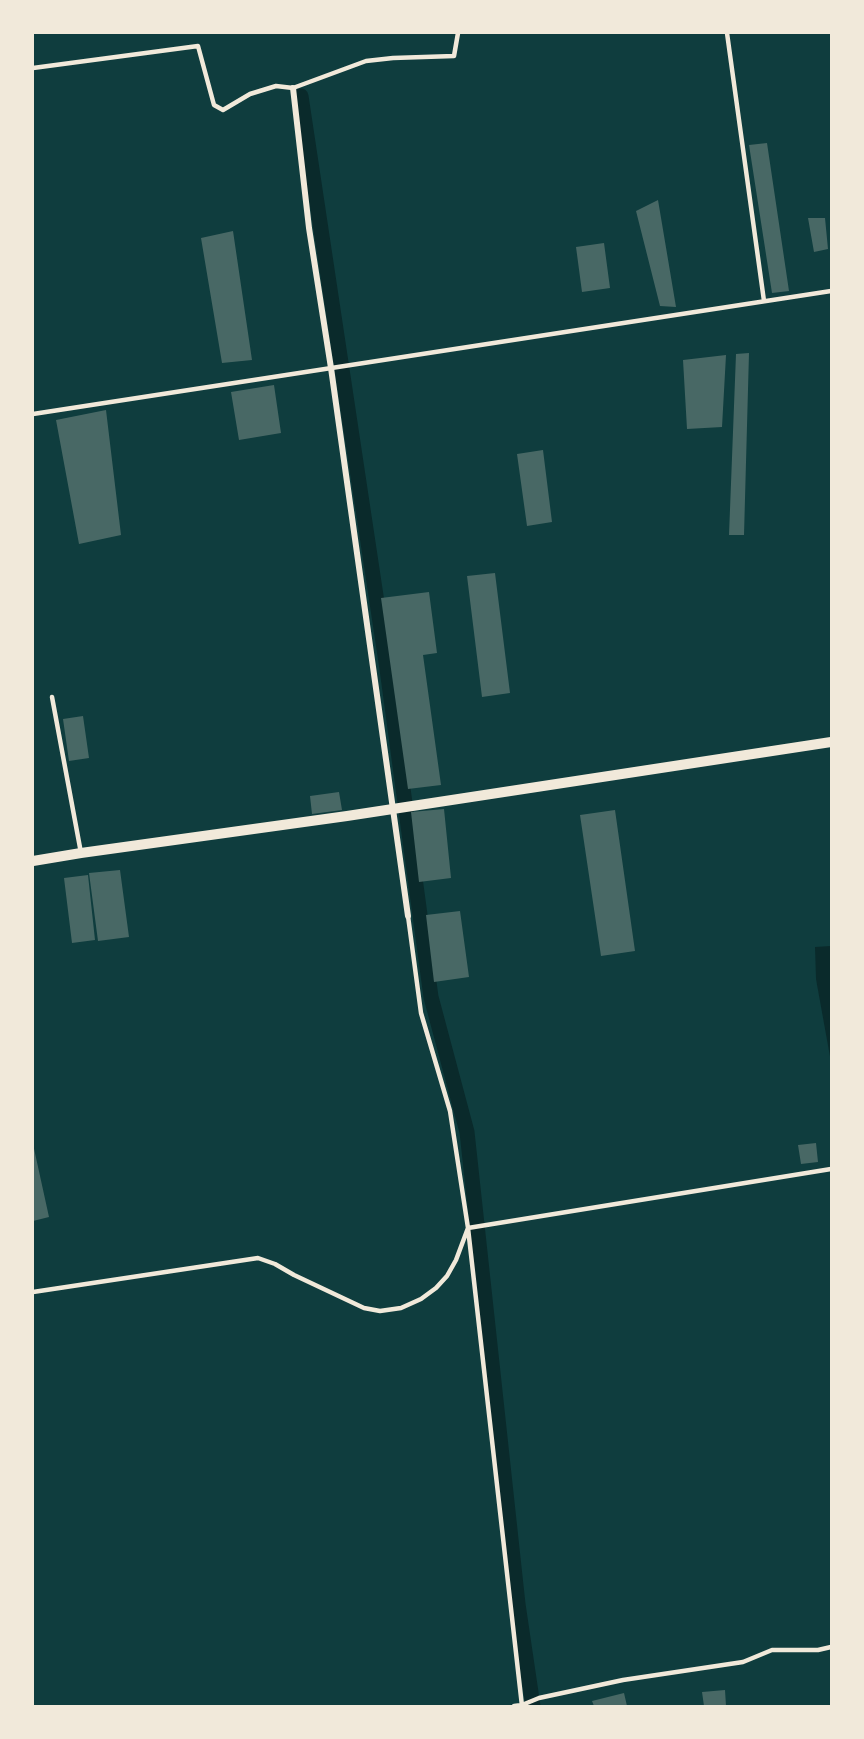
<!DOCTYPE html>
<html>
<head>
<meta charset="utf-8">
<style>
	body { margin:0 }
	#map { position:relative; width:864px; height:1739px; overflow:hidden; background:#0f3d3e; font-family:Overpass,sans-serif }
	canvas { display:block }
	.frame { position:absolute; inset:0; border:34px solid #f1e9da; pointer-events:none }
</style>
</head>
<body>
<div id="map">
<canvas width="864" height="1739"></canvas>
<div class="frame"></div>
</div>
<script>
const g = document.querySelector('canvas').getContext('2d');
g.lineJoin = 'round';
function fillPath(path, color) { g.fillStyle = color; g.fill(path, 'evenodd'); }
const toPath = rows => new Path2D(rows.map(r => 'M' + r).join(''));
function trace(path, color, width, dash) { g.strokeStyle = color; g.lineWidth = width; g.lineCap = dash ? 'butt' : 'round'; g.setLineDash(dash || []); g.stroke(path); }
fillPath(toPath([
	[831,946,831,1062,816,979,815,947]
]), '#0a2a2b');
trace(toPath([
	[301,96,387,669,431,997,467,1132,518,1604,533,1706]
]), '#0a2a2b', 15);
fillPath(toPath([
	[767,143,789,291,772,293,749,145],
	[658,200,676,307,660,306,636,211],
	[808,218,825,218,828,249,814,252],
	[233,231,252,360,222,363,201,238],
	[604,243,610,288,582,292,576,247],
	[749,353,744,535,729,535,736,354],
	[726,355,722,427,687,429,683,360],
	[274,385,281,433,239,440,231,392],
	[106,410,121,535,79,544,56,420],
	[543,450,552,522,527,526,517,454],
	[495,573,510,693,482,697,467,576],
	[429,592,437,653,423,655,441,785,408,789,381,598],
	[83,716,89,758,69,761,63,719],
	[339,792,342,810,312,814,310,796],
	[444,809,451,878,419,882,411,812],
	[615,810,635,951,601,956,580,815],
	[120,870,129,937,98,941,89,873],
	[88,875,95,940,72,943,64,878],
	[460,911,469,977,434,982,426,915],
	[816,1143,818,1162,801,1164,798,1145],
	[33,1144,49,1217,33,1221],
	[725,1690,726,1706,704,1706,702,1692],
	[624,1693,627,1706,594,1706,592,1701]
]), '#486865');
trace(toPath([
	[727,33,764,301],
	[33,68,198,46,214,105,223,110,250,94,276,86,293,88,366,61,393,58,454,56,458,33],
	[33,414,831,291],
	[52,697,81,853],
	[408,916,421,1013,450,1111,468,1228,522,1706],
	[33,1292,258,1258,275,1264,294,1275,364,1308,380,1311,401,1308,421,1299,436,1288,447,1276,456,1260,468,1228,831,1169],
	[514,1706,522,1705,539,1698,623,1680,743,1662,772,1650,818,1650,831,1647]
]), '#f1e9da', 4.5);
trace(toPath([
	[293,88,309,228,331,368,408,916]
]), '#f1e9da', 6);
trace(toPath([
	[33,861,81,853,347,816,831,742]
]), '#f1e9da', 10);
</script>
</body>
</html>
